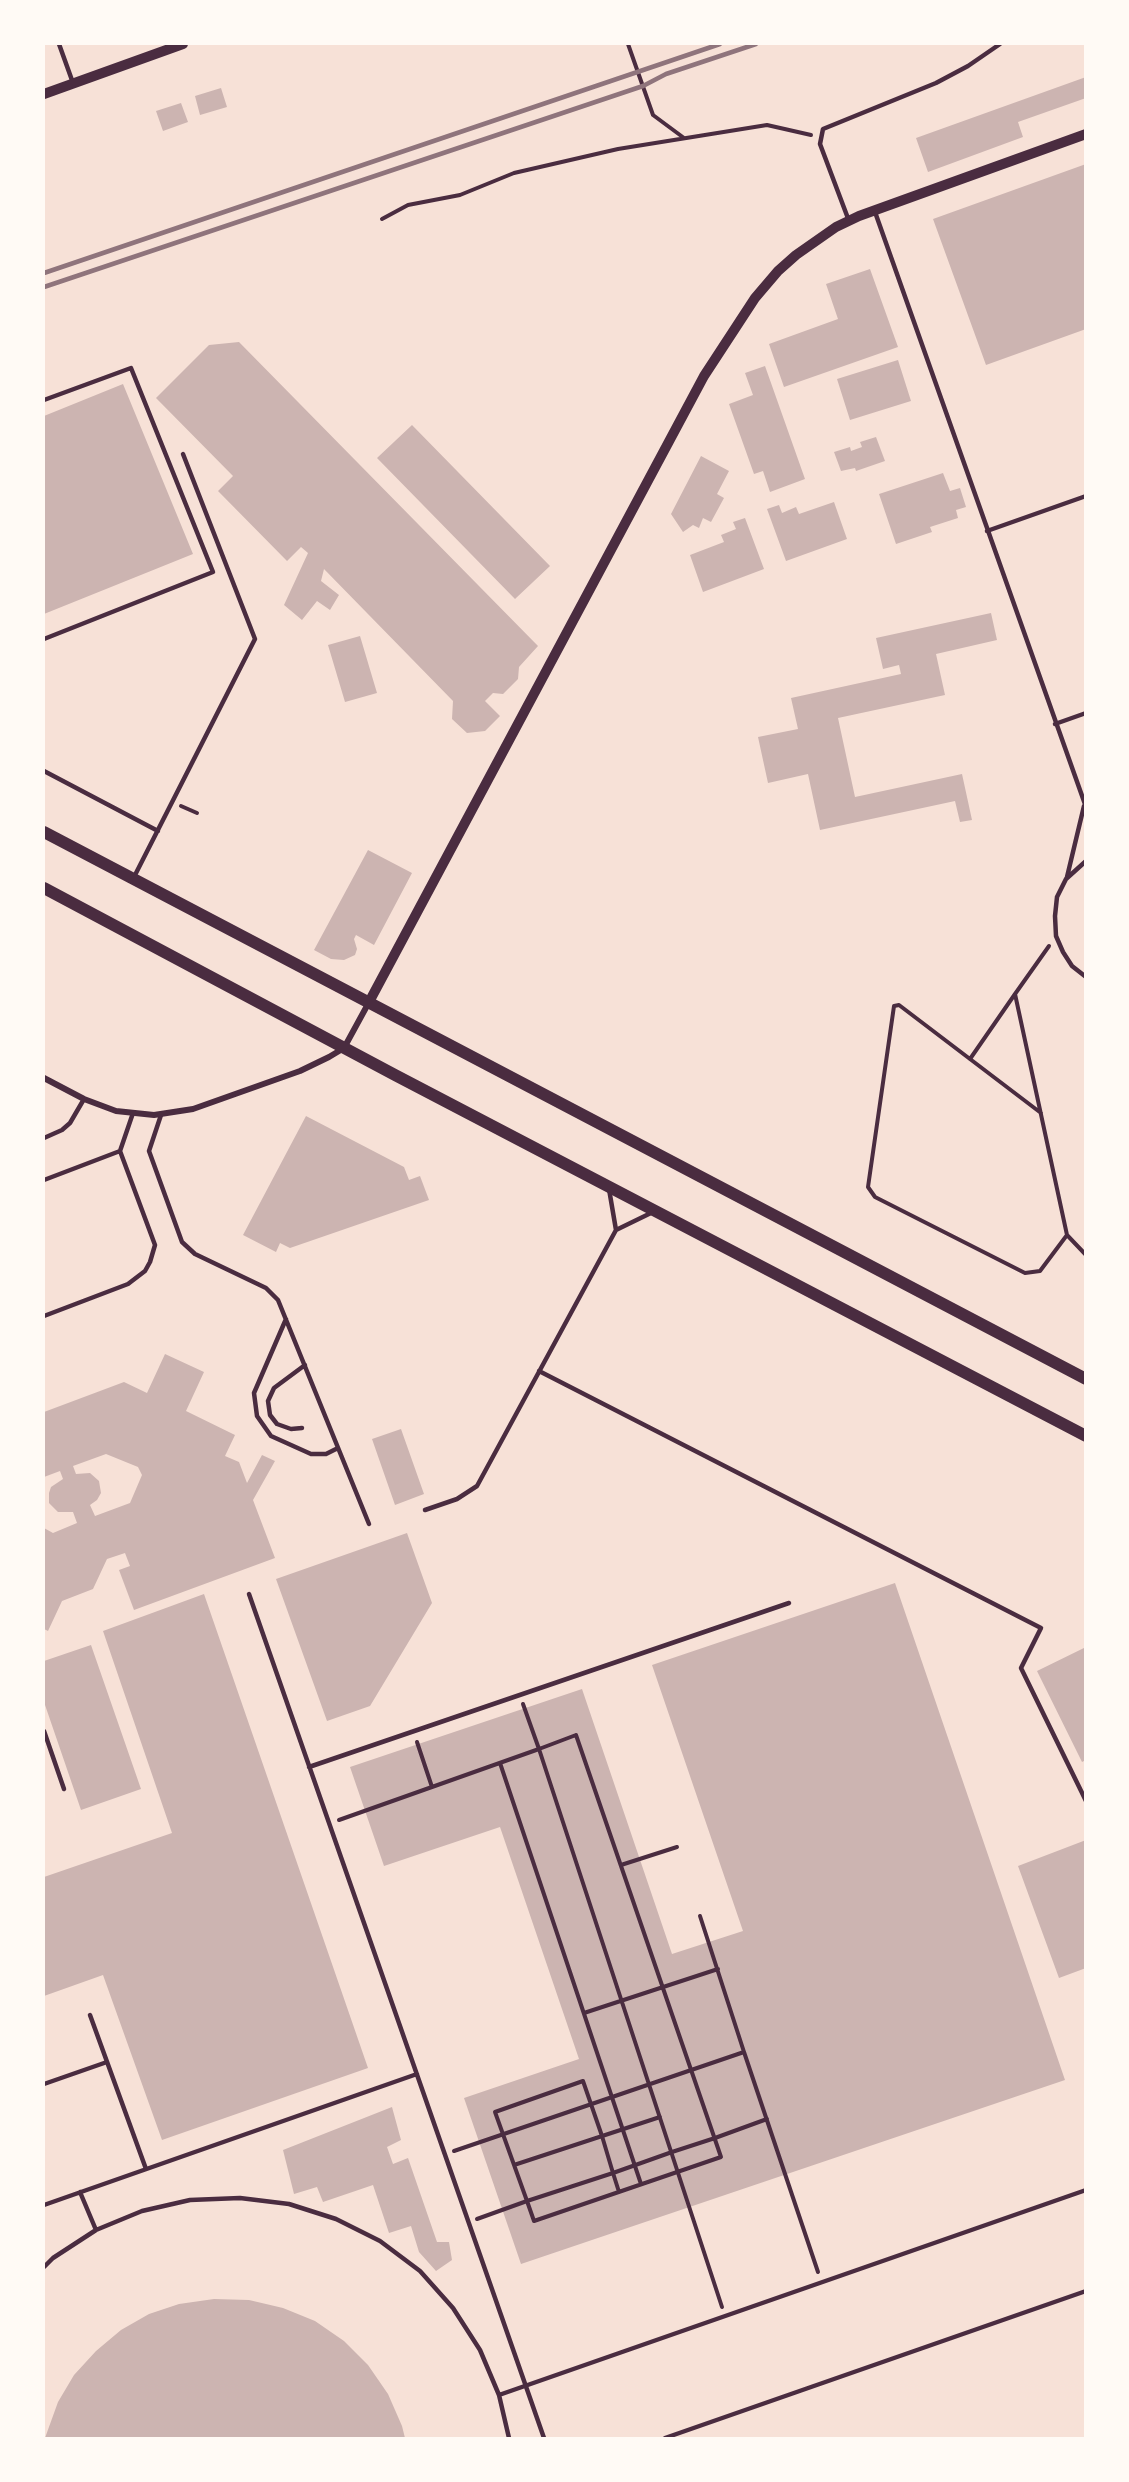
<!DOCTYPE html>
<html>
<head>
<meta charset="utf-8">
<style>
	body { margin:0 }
	#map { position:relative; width:1129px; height:2482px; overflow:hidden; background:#f7e1d7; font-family:"Work Sans",sans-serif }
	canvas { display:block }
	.frame { position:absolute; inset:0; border:45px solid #fffaf5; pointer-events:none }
</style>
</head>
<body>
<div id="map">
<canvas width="1129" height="2482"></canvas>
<div class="frame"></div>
</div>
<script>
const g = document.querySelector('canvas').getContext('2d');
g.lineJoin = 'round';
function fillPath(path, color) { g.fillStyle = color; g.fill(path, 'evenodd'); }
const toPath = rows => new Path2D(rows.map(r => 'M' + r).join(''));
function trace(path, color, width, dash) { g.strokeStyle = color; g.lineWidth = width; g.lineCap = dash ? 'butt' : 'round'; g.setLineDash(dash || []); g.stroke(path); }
fillPath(toPath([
	[1086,77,1086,98,1018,122,1023,137,928,172,916,138],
	[221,88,227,107,200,115,195,96],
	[181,103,188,122,163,131,156,111],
	[1086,164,1086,329,986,365,933,219],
	[870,269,898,347,784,387,769,344,838,319,826,284],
	[239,342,538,646,519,667,518,679,503,694,493,693,485,701,500,716,485,731,467,733,452,719,453,701,324,569,321,581,339,595,330,610,317,601,302,620,284,605,308,553,301,547,287,561,218,491,233,476,156,398,209,345],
	[898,360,911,401,850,420,837,379],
	[765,366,805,479,770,492,763,471,754,474,729,404,753,395,745,373],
	[123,384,193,554,44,614,44,416],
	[412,425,550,566,515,599,377,458],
	[876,437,885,461,856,471,855,468,841,471,834,452,850,447,851,451,862,447,860,442],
	[701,456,729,471,717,494,724,498,711,522,703,518,699,528,693,525,683,532,671,514],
	[943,473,950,491,960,488,966,507,956,510,958,518,930,527,932,532,896,544,879,494],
	[834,502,847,539,786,561,767,509,779,505,782,513,796,507,799,514],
	[745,518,764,569,703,592,690,555,724,542,721,535,736,529,733,522],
	[991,613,997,640,936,654,945,695,838,718,855,797,962,774,972,820,960,822,955,801,820,830,808,774,768,783,758,737,798,729,791,698,901,674,899,665,883,669,876,638],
	[360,636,377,693,345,702,328,645],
	[368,850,412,873,374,945,356,935,354,939,357,949,355,955,344,960,331,959,314,950],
	[306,1116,404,1167,409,1180,420,1176,429,1200,290,1248,280,1243,276,1252,243,1235],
	[165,1354,204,1372,186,1411,235,1435,225,1456,239,1462,247,1483,262,1455,275,1461,253,1500,275,1558,134,1610,119,1570,130,1566,125,1553,107,1559,93,1589,62,1601,48,1631,44,1629,44,1528,53,1533,77,1523,73,1512,58,1512,49,1503,49,1493,51,1487,63,1479,60,1471,44,1477,44,1412,124,1382,147,1393],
	[106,1454,138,1467,142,1475,130,1503,95,1516,90,1505,97,1500,101,1493,99,1481,90,1473,76,1474,73,1466],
	[401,1429,424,1494,395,1505,372,1439],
	[407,1533,432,1603,370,1706,327,1721,276,1579],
	[895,1583,1065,2080,521,2264,464,2098,579,2059,500,1827,384,1866,350,1767,582,1689,672,1954,743,1931,652,1665],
	[204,1594,368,2068,162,2140,103,1975,44,1996,44,1877,172,1833,103,1631],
	[91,1645,141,1789,81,1810,44,1702,44,1661],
	[1086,1647,1086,1760,1082,1762,1037,1671],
	[1086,1840,1086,1968,1059,1978,1018,1866],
	[392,2107,401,2140,387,2147,393,2164,408,2158,437,2242,449,2242,452,2260,436,2271,419,2252,411,2226,389,2233,373,2185,323,2202,317,2187,294,2194,283,2150],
	[214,2299,249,2300,283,2308,315,2321,344,2341,368,2365,388,2394,402,2426,405,2438,45,2438,58,2402,74,2375,96,2351,121,2330,149,2314,179,2304]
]), '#ccb4b1');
trace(toPath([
	[628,44,653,115,684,138],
	[382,219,408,205,460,195,514,173,618,149,767,125,811,135],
	[181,806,197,813],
	[1049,946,1015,994,1067,1235,1086,1255],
	[970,1059,1015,994],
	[1041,1113,899,1005,894,1006,868,1187,875,1197,1025,1273,1040,1271,1067,1235],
	[417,1742,432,1787],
	[500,1763,641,2184],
	[339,1820,539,1749,722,2307],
	[621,1865,677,1847],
	[700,1916,744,2052],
	[584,2013,718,1969],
	[454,2151,744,2052,818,2272],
	[514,2165,660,2117],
	[619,2192,613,2173,602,2136,583,2081,495,2112,527,2201,613,2173,672,2152,715,2138,767,2119],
	[477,2219,527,2201,534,2221,721,2157,576,1735,539,1749,523,1704]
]), '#4a2c40', 4);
trace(toPath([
	[59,44,73,83],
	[875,212,1086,807],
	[849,221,820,144,823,129,936,83,968,66,1000,44],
	[44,400,131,368,213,572,44,639],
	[987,531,1086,496],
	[1055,724,1086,713],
	[44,771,158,831],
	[1086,861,1066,879,1057,897,1055,916,1056,936,1063,952,1072,966,1086,977],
	[134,877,255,639,183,454],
	[1067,877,1084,806],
	[161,1115,149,1151,182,1242,195,1254,266,1288,278,1300,369,1524],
	[44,1138,62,1130,70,1123,84,1099],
	[44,1180,120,1151],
	[609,1189,616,1230],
	[44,1316,128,1284,145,1271,150,1262,155,1245,120,1151,133,1113],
	[286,1319,254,1393,257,1416,271,1436,311,1454,326,1454,338,1448],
	[539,1371,1041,1628,1021,1668,1086,1801],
	[302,1428,291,1429,277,1424,270,1415,268,1401,274,1388,305,1365],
	[425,1510,457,1499,477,1486,616,1230,653,1212],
	[249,1594,544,2438],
	[44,1731,64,1789],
	[309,1767,789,1603],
	[90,2015,146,2169],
	[44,2084,107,2062],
	[80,2192,96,2230],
	[44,2205,417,2074],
	[44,2267,53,2258,96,2230,142,2211,190,2200,240,2198,289,2204,336,2219,380,2241,420,2271,453,2308,480,2350,499,2395,509,2438],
	[499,2395,1086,2190],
	[665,2438,1086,2291]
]), '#4a2c40', 4.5);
trace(toPath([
	[44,1078,84,1099,116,1111,154,1115,193,1109,300,1071,329,1057,344,1048,368,1004]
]), '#4a2c40', 6);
trace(toPath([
	[44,94,183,44],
	[368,1004,704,376,755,298,778,271,796,255,836,227,859,216,1086,134]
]), '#4a2c40', 10);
trace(toPath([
	[44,832,1086,1379],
	[44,888,395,1075,1086,1436]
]), '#4a2c40', 12);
trace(toPath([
	[44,273,720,44],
	[44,287,643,86,666,74,756,44]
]), '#8f747c', 4.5);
</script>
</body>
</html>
